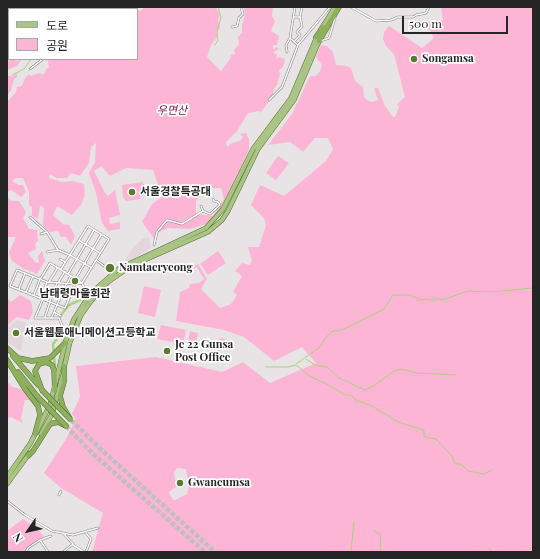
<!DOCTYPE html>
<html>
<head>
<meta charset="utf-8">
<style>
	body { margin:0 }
	#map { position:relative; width:540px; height:559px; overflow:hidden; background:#e8e4e6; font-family:"Playfair Display","Noto Sans KR",serif }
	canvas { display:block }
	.frame { position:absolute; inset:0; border:8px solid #262525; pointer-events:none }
	.legend { position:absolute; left:8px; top:8px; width:130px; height:52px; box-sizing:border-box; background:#fff; border:1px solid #a8a8a8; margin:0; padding:5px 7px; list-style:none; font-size:12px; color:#262525 }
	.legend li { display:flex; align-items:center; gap:8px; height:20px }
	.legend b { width:20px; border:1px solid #a8a8a8 }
	.north { position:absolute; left:8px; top:511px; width:40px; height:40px; -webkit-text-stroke:3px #fff; paint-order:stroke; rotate:236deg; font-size:11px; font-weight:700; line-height:16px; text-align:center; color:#262525 }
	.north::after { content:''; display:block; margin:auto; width:14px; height:18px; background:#262525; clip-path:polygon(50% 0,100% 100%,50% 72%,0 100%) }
	.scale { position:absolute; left:402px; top:16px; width:106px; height:18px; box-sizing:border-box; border:2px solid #262525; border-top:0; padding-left:5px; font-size:12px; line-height:14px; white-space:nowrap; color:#262525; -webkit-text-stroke:3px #fff; paint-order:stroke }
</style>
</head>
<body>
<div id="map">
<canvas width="540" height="559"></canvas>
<div class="frame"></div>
<ul class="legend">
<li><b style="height:5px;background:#aac486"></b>도로</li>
<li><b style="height:11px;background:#fcb5d5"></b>공원</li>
</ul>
<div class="north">N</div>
<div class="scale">500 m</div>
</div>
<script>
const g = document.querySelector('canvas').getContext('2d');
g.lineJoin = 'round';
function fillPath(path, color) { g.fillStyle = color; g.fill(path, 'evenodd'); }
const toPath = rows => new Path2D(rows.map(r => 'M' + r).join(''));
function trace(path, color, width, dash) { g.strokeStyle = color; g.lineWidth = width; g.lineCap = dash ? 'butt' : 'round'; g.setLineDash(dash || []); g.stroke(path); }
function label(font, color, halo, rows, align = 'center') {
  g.font = font + ' "Playfair Display","Noto Sans KR",serif'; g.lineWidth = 3.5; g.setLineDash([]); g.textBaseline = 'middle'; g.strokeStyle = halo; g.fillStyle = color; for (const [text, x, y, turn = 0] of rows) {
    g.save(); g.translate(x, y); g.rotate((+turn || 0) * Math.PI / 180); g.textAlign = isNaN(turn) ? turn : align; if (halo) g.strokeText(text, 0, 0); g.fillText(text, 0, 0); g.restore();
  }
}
fillPath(toPath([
	[149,237,151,248,127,263,125,261,131,250,142,239],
	[17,320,26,322,21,351,7,342,7,328]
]), '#e2d6db');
fillPath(toPath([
	[143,7,216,7,220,15,218,20,220,28,216,31,218,36,211,45,207,57,221,71,230,59,231,55,235,54,234,50,239,45,238,37,242,33,242,25,245,16,244,7,273,7,272,16,275,21,271,31,279,36,277,45,273,45,273,48,274,50,276,47,279,49,273,52,277,55,276,59,279,57,285,59,283,67,279,70,280,74,277,85,274,89,272,98,260,113,259,111,248,113,237,131,226,142,227,147,232,143,240,141,243,137,240,134,246,133,249,139,249,150,224,205,210,223,190,229,168,228,159,232,155,240,142,222,152,204,162,197,153,170,126,168,110,176,101,166,94,171,105,193,108,196,115,190,120,215,109,218,110,224,120,222,120,229,108,231,102,223,96,193,89,173,95,162,96,143,91,147,89,163,80,176,71,173,67,178,56,178,50,174,49,178,62,182,72,181,84,184,85,194,81,205,72,215,57,206,53,215,63,224,69,225,75,236,71,245,66,237,61,237,58,231,50,232,43,226,44,208,40,205,38,219,32,216,32,207,29,205,29,192,23,178,15,178,12,181,19,185,23,185,26,192,21,197,11,190,7,192,8,121,7,102,16,92,17,87,22,86,25,78,29,74,30,76,40,73,42,75,45,73,46,69,49,68,48,61,45,60,46,59,137,59,137,12,142,10],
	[208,188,221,188,224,199,213,216,196,214,196,201],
	[441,7,533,7,533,552,92,552,103,513,61,488,44,473,66,439,76,419,72,414,80,397,76,366,156,357,222,372,243,362,270,383,316,363,302,347,274,361,244,337,224,330,176,321,180,292,189,288,190,284,199,283,204,279,197,267,188,271,198,264,207,279,201,289,220,308,231,304,237,295,233,292,242,276,235,271,242,263,250,265,252,261,248,247,259,247,266,225,264,218,251,205,260,185,284,196,326,161,333,149,328,138,315,138,303,152,290,142,268,145,292,114,310,76,316,76,320,71,322,65,316,57,321,45,327,46,333,52,336,65,347,66,351,68,355,81,363,87,364,97,368,101,372,102,378,100,374,88,378,88,385,106,392,116,395,117,399,107,397,104,405,97,394,54,386,46,383,39,384,32,389,26,422,48,434,38,428,28,430,24,433,21,443,20],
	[177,468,186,469,189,486,187,494,175,500,173,500,169,492,176,487,174,473],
	[7,20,9,21,9,59,18,61,22,59,17,66,7,70],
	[17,73,17,77,14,79,11,90,7,96,7,75,12,77],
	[278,156,289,163,276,180,266,173],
	[143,182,145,195,140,196,141,199,126,201,123,197,122,185],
	[7,197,12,201,19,201,26,212,23,218,29,229,37,230,38,241,35,244,36,249,28,253,36,263,39,262,38,256,42,251,45,261,37,274,22,268,11,260,9,252,16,237,7,237],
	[218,251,226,263,208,275,200,264],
	[144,286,161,290,155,317,138,313],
	[20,295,31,301,33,312,29,320,16,317,7,326,7,298,11,302],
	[161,325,186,330,183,344,157,339],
	[190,331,198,333,195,348,187,347],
	[221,338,225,339,229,345,216,353,213,348,214,343],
	[7,381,12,387,21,389,30,400,25,400,21,418,23,423,11,417,7,418],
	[23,519,38,529,44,537,23,552,12,552,7,548,7,531]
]), '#fcb5d5');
trace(toPath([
	[76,7,83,7],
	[72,9,75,7],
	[215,45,218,40,217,32,221,17,218,7],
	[12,75,24,69,31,59],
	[306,359,315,365,327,367,339,378,365,390,375,385,394,371,401,369,417,373,455,375],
	[296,364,320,347,326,337,333,331,342,330,384,309,393,295,410,295,419,299,432,300,445,299,468,291,491,292,533,288],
	[266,367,288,367,296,365,311,377,327,384,345,395,351,395,356,400,372,406,398,422,424,430,424,437,436,439,452,456,455,464,461,464,468,471,484,474,492,470],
	[374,531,380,534,381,552],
	[489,548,492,552],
	[351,552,354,522]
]), '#abd17f', 1);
trace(toPath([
	[61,315,69,305,80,300,84,290],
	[55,366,53,344,63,331]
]), '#abd17f', 2.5);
trace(toPath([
	[71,420,105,453,215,552],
	[66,426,94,455,205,552]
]), '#c1bebf', 4.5, [4.5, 2]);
const minor = toPath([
	[295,7,290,38,298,45],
	[351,7,376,21,391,20,398,17,413,17,416,15,426,13,429,7],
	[83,9,84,7],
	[93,9,94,7],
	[294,17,300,17,302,26,297,32,300,35,294,42],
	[300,17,302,7],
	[232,27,237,26,239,18,243,14,241,7],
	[320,41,329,38,335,18],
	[287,52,286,45,290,38],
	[30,69,43,59],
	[269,100,282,87,298,45,330,7],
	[201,206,203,211],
	[30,217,47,232,58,250,70,255,92,268],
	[41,234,47,232],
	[80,241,100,253],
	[154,245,157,232,167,220,182,224,203,211,210,214,220,205,218,202,214,201,213,199],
	[47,252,58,250],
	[60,259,65,262],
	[96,260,112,272],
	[61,269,88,226,109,239,82,283],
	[68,274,94,230],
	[41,278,50,263,82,283,88,297],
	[76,278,101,235],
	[49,282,58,267],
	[58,283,65,271],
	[67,284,71,275],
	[75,284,65,308,10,286,17,270,47,282,75,284,82,283],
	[19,289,25,273],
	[26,292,33,276],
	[34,295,40,279],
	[41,298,47,282],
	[43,299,35,318,59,318,66,335],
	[50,301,57,283],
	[54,312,61,316],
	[45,317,50,302],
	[51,319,66,284],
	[59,495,61,491],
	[7,501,25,515,52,531,73,535,98,528],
	[40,540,51,536],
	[73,545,84,552],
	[7,550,9,552],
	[26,552,28,548,40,540,48,552],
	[63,552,73,544,64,534],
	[86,552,91,539,86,533]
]);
const primary = toPath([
	[321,29,335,7],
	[64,368,70,342,81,315,91,301,108,282,131,266,208,232,222,220,228,211,258,149,294,100,320,39],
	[41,434,52,414,63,375],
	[7,477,30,444,50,405,66,340,74,319,85,302,98,287,118,269,206,228,223,209,253,149,291,98,318,34],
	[7,484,29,454]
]);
const trunk = toPath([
	[316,37,323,27],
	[319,41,339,7],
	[7,348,18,358,32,361,50,358,65,343],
	[13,356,38,385],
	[7,360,25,389,38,406,40,415,35,434],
	[64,366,64,382,60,396,63,407,69,417],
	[18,372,37,396],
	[42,390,35,371,39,364,46,362,52,365,54,370,55,391],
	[28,456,33,451,50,424,58,422,66,426]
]);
trace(minor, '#817e7f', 2.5);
trace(primary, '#577330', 5);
trace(trunk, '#577330', 5.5);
trace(minor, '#fff', 1.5);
trace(primary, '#aac486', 4);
trace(trunk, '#8eb05e', 4.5);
const trunkBridge = toPath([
	[42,390,71,420],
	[37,396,66,426]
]);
trace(trunkBridge, '#577330', 5.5, []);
trace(trunkBridge, '#8eb05e', 4.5);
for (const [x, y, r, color] of [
	[414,59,4,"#5b7a30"],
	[132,192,4,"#5b7a30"],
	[110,268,5,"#5b7a30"],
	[75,281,4,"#5b7a30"],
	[16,333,4,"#5b7a30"],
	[167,351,4,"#5b7a30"],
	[180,483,4,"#5b7a30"]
]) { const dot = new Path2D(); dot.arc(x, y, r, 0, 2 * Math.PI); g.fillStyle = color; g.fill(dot); trace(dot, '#fff', 1.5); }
label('bold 11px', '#262525', '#fff', [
	["Songamsa",422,59],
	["서울경찰특공대",140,192],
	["Namtaeryeong",119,268],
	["남태령마을회관",75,294,"center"],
	["서울웹툰애니메이션고등학교",24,333],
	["Je 22 Gunsa",175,345],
	["Post Office",175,358],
	["Gwaneumsa",188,483]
], 'left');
label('italic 11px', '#821d57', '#fff', [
	["우면산",172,111]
]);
</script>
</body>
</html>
